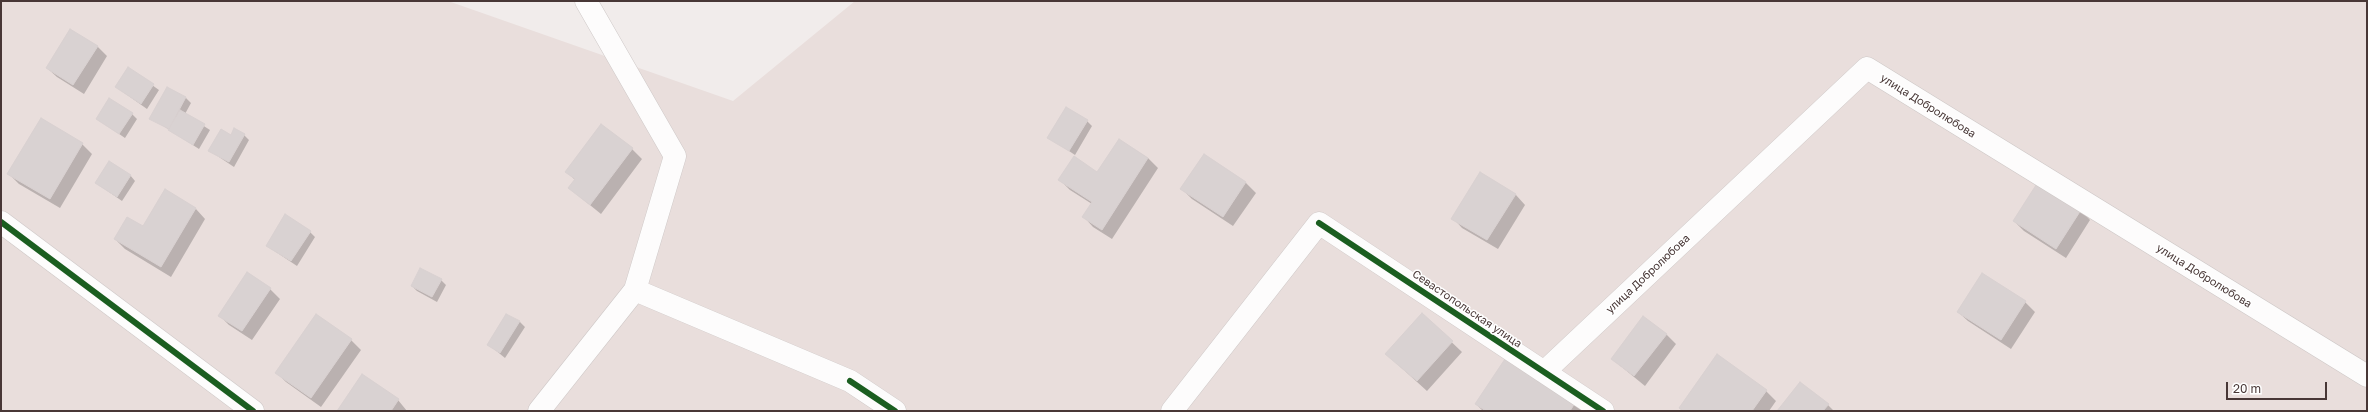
<!DOCTYPE html>
<html>
<head>
<meta charset="utf-8">
<style>
	body { margin:0 }
	#map { position:relative; width:2368px; height:412px; overflow:hidden; background:#f1eceb; font-family:"Golos Text",sans-serif }
	canvas { display:block }
	.frame { position:absolute; inset:0; border:2px solid #483736; pointer-events:none }
	.scale { position:absolute; left:2226px; top:382px; width:101px; height:18px; box-sizing:border-box; border:2px solid #483736; border-top:0; padding-left:5px; font-size:12px; line-height:14px; white-space:nowrap; color:#483736; -webkit-text-stroke:3px #fff; paint-order:stroke }
</style>
</head>
<body>
<div id="map">
<canvas width="2368" height="412"></canvas>
<div class="frame"></div>
<div class="scale">20 m</div>
</div>
<script>
const g = document.querySelector('canvas').getContext('2d');
g.lineJoin = 'round';
function fillPath(path, color) { g.fillStyle = color; g.fill(path, 'evenodd'); }
const toPath = rows => new Path2D(rows.map(r => 'M' + r).join(''));
function trace(path, color, width, dash) { g.strokeStyle = color; g.lineWidth = width; g.lineCap = dash ? 'butt' : 'round'; g.setLineDash(dash || []); g.stroke(path); }
function label(font, color, halo, rows, align = 'center') {
  g.font = font + ' "Golos Text",sans-serif'; g.lineWidth = 3; g.setLineDash([]); g.textBaseline = 'middle'; g.strokeStyle = halo; g.fillStyle = color; for (const [text, x, y, turn = 0] of rows) {
    g.save(); g.translate(x, y); g.rotate((+turn || 0) * Math.PI / 180); g.textAlign = isNaN(turn) ? turn : align; if (halo) g.strokeText(text, 0, 0); g.fillText(text, 0, 0); g.restore();
  }
}
fillPath(toPath([
	[1,1,448,1,733,101,855,1,2367,1,2367,411,1,411]
]), '#e9dedc');
fillPath(toPath([
	[97,46,107,56,84,94,57,77,47,68],
	[128,68,159,90,147,109,116,87],
	[167,88,186,98,191,103,185,114,210,130,199,149,151,118],
	[132,114,137,119,125,138,97,119],
	[41,120,82,144,92,154,60,208,19,184,9,174],
	[1087,121,1092,126,1075,155,1048,137],
	[244,135,249,140,234,167,210,151,231,136],
	[1119,140,1148,158,1158,168,1112,239,1093,227,1084,217,1092,204,1070,190,1060,180,1098,173],
	[632,149,642,159,601,214,569,188,575,180,567,172],
	[1204,155,1246,183,1256,193,1233,226,1192,199,1182,189],
	[1480,173,1516,195,1525,205,1498,249,1462,228,1453,218],
	[130,175,135,181,122,201,96,183],
	[196,209,205,219,171,277,125,249,115,239],
	[2081,210,2090,220,2066,258,2024,231,2014,221],
	[310,232,315,237,297,266,267,246],
	[441,280,446,285,437,302,417,291,412,286],
	[270,289,280,299,252,340,229,325,219,315],
	[2025,302,2035,312,2011,349,1968,321,1958,312],
	[1422,314,1462,352,1427,391,1396,363],
	[506,316,520,322,525,327,505,358,489,345],
	[1666,334,1676,344,1645,386,1612,359],
	[351,340,361,350,321,407,286,382,276,372],
	[1505,361,1586,411,1483,411,1476,404],
	[1766,391,1776,401,1769,411,1683,411,1680,408],
	[398,400,407,411,339,411],
	[1828,405,1834,411,1779,411]
]), '#0003');
const building = toPath([
	[70,29,98,46,73,85,46,68,70,29],
	[128,67,154,84,141,104,115,87,128,67],
	[167,87,186,97,169,129,149,119,167,87],
	[109,98,133,113,119,134,96,119,109,98],
	[1066,107,1088,120,1069,151,1047,138,1066,107],
	[180,110,205,124,193,145,168,130,180,110],
	[41,118,83,143,50,199,7,174,41,118],
	[601,124,633,148,590,205,568,188,575,179,565,172,601,124],
	[234,128,245,134,229,162,208,151,221,129,231,135,234,128],
	[1119,139,1148,158,1102,230,1082,217,1092,202,1058,180,1074,156,1097,172,1119,139],
	[1204,154,1246,182,1223,217,1180,189,1204,154],
	[109,161,131,175,117,197,95,183,109,161],
	[1480,172,1516,194,1487,240,1451,219,1480,172],
	[2038,182,2081,210,2056,249,2013,221,2038,182],
	[165,189,196,208,161,267,114,239,127,217,143,226,165,189],
	[285,214,311,231,291,261,266,246,285,214],
	[420,268,442,279,432,297,411,286,420,268],
	[247,272,271,288,242,331,218,316,247,272],
	[1982,273,2026,301,2001,340,1957,312,1982,273],
	[1422,313,1453,341,1417,381,1385,354,1422,313],
	[316,314,352,339,311,398,275,373,316,314],
	[506,314,520,321,500,353,487,345,506,314],
	[1643,316,1667,334,1634,376,1611,359,1643,316],
	[1717,354,1767,390,1752,411,1683,411,1679,408,1717,354],
	[1505,359,1557,393,1578,398,1570,411,1486,411,1475,404,1505,359],
	[362,374,399,399,391,411,337,411,362,374],
	[1800,382,1829,404,1823,411,1777,411,1800,382]
]);
fillPath(building, '#d9d2d2');
trace(building, '#d9d1d1', 1);
const minor = toPath([
	[1,222,253,411],
	[635,290,850,381,895,411],
	[1544,372,1867,68,2367,376],
	[539,411,635,290,675,156,586,1],
	[1172,411,1319,223,1603,411]
]);
trace(minor, '#cec8c7', 23);
trace(minor, '#fdfcfc', 22);
trace(toPath([
	[1,222,253,411],
	[1319,223,1603,411],
	[850,381,895,411]
]), '#1b5e20', 6);
label('11px', '#483736', '#fff', [
	["улица Добролюбова",1928,106,32],
	["улица Добролюбова",1648,274,-43],
	["улица Добролюбова",2204,276,32],
	["Севастопольская улица",1467,309,34]
]);
</script>
</body>
</html>
